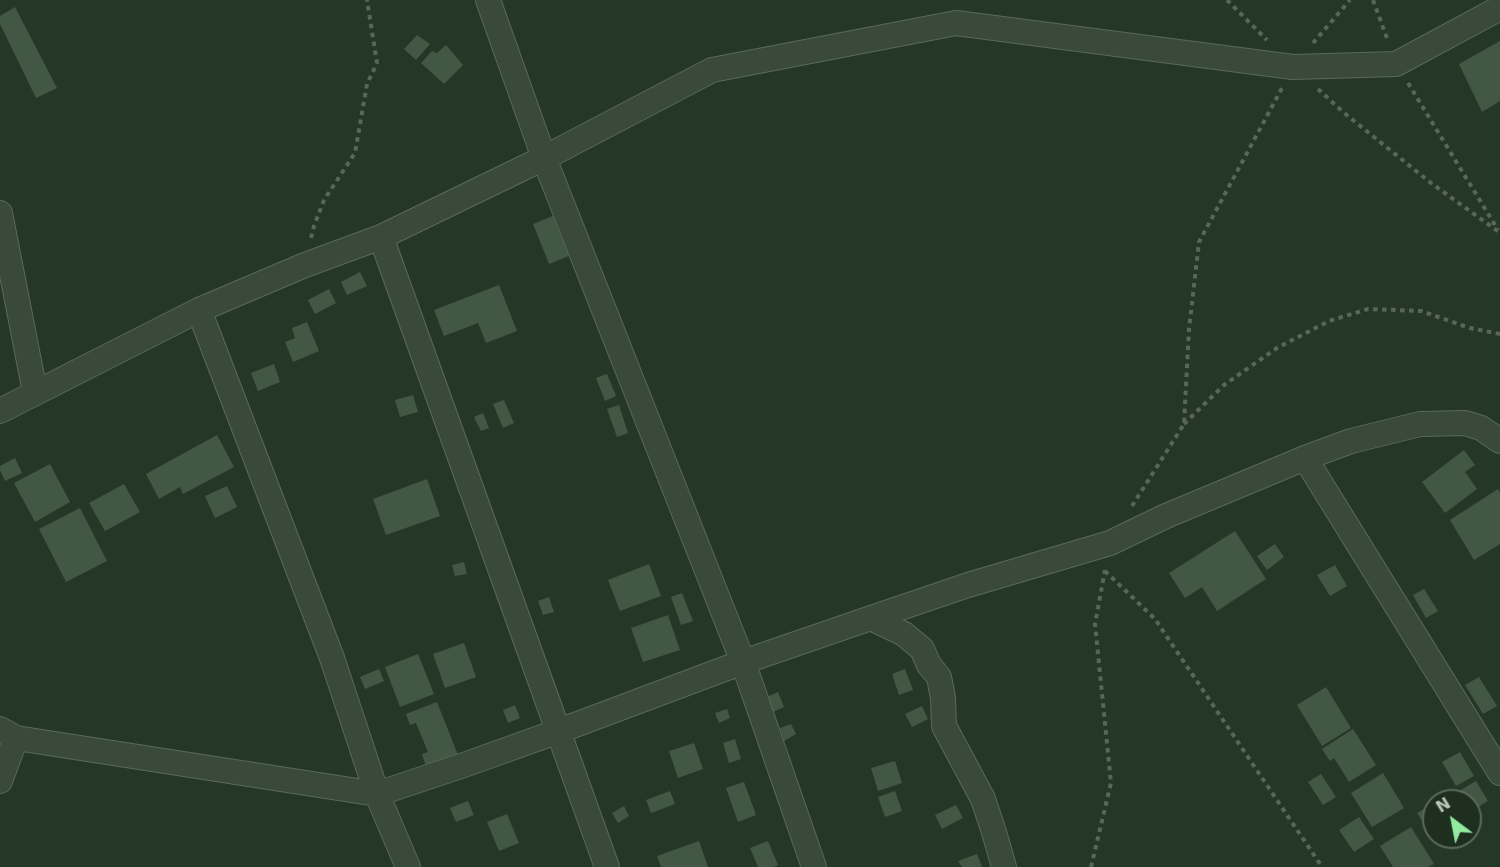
<!DOCTYPE html>
<html>
<head>
<meta charset="utf-8">
<style>
	body { margin:0 }
	#map { position:relative; width:1500px; height:867px; overflow:hidden; background:#253827; font-family:"DejaVu Sans",sans-serif }
	canvas { display:block }
	.north { position:absolute; left:1422px; top:789px; width:60px; height:60px; box-sizing:border-box; background:#1e2e1f; border:2px solid #5a6a5b; border-radius:50%; rotate:328deg; font-size:16px; font-weight:700; line-height:24px; text-align:center; color:#b4c5b6 }
	.north::after { content:''; display:block; margin:auto; width:21px; height:27px; background:#93eb9f; clip-path:polygon(50% 0,100% 100%,50% 72%,0 100%) }
</style>
</head>
<body>
<div id="map">
<canvas width="1500" height="867"></canvas>
<div class="north">N</div>
</div>
<script>
const g = document.querySelector('canvas').getContext('2d');
g.lineJoin = 'round';
function fillPath(path, color) { g.fillStyle = color; g.fill(path, 'evenodd'); }
const toPath = rows => new Path2D(rows.map(r => 'M' + r).join(''));
function trace(path, color, width, dash) { g.strokeStyle = color; g.lineWidth = width; g.lineCap = dash ? 'butt' : 'round'; g.setLineDash(dash || []); g.stroke(path); }
fillPath(toPath([
	[15,7,57,88,36,98,0,24,0,16],
	[417,35,430,44,416,60,404,49],
	[1500,41,1500,101,1482,112,1459,64],
	[446,45,463,65,444,84,421,63,432,51,437,53],
	[553,216,569,256,549,264,533,224],
	[360,272,367,286,347,295,341,282],
	[499,285,517,331,486,343,478,323,444,336,434,310],
	[329,289,336,303,315,314,308,300],
	[307,322,319,351,293,362,285,342,295,338,292,328],
	[274,364,280,382,258,391,251,373],
	[607,374,616,396,605,401,596,378],
	[413,395,418,412,400,417,395,400],
	[504,400,514,423,503,428,493,404],
	[619,405,628,433,617,437,607,409],
	[483,413,489,428,481,431,474,417],
	[217,435,234,467,183,494,180,487,159,499,146,474],
	[1464,450,1475,465,1465,472,1477,489,1445,513,1422,482],
	[15,458,22,473,5,481,0,470,0,466],
	[50,464,70,502,35,522,14,483],
	[427,479,440,516,386,535,373,499],
	[124,484,140,512,105,531,89,503],
	[227,486,237,507,215,518,205,496],
	[1498,489,1500,493,1500,544,1474,560,1450,520],
	[80,508,107,561,66,582,39,529],
	[1235,531,1266,579,1217,611,1202,587,1185,598,1169,573],
	[1275,544,1284,557,1267,570,1257,556],
	[464,562,467,574,455,576,452,565],
	[649,564,661,596,620,611,608,580],
	[1335,565,1347,586,1330,596,1317,575],
	[1424,589,1438,611,1426,618,1413,595],
	[682,593,693,621,681,625,671,597],
	[549,597,554,612,543,615,538,601],
	[668,615,680,650,643,662,631,628],
	[464,643,476,677,445,688,433,654],
	[418,654,434,694,400,707,385,667],
	[379,669,384,681,365,689,360,677],
	[905,669,913,690,899,695,892,674],
	[1479,677,1497,706,1483,714,1465,685],
	[1326,687,1351,728,1322,746,1297,705],
	[778,692,784,707,773,712,767,697],
	[437,702,458,755,426,767,422,754,428,752,416,723,410,725,406,714],
	[515,705,520,718,508,723,503,710],
	[922,706,928,719,912,727,905,714],
	[727,709,730,718,719,723,715,713],
	[791,724,796,734,784,741,780,728],
	[1353,729,1376,765,1349,782,1334,758,1330,761,1322,749],
	[735,739,741,759,729,763,723,743],
	[694,743,703,769,678,778,669,751],
	[1460,752,1474,776,1456,786,1442,762],
	[895,761,902,783,878,791,871,768],
	[1383,773,1404,808,1372,827,1351,793],
	[1321,774,1336,797,1323,805,1308,782],
	[1476,781,1488,801,1470,812,1470,801,1447,801,1446,799],
	[744,782,756,815,738,822,726,788],
	[670,791,675,804,651,813,646,800],
	[895,791,902,811,885,817,878,797],
	[468,801,474,815,456,822,450,808],
	[1434,803,1434,820,1425,825,1417,813],
	[956,805,963,818,942,829,935,815],
	[624,806,629,816,618,823,612,813],
	[507,814,519,843,499,851,487,822],
	[1359,817,1374,839,1354,852,1339,830],
	[1411,827,1434,864,1428,867,1393,867,1380,846],
	[699,841,708,867,661,867,657,856],
	[768,841,778,865,774,867,758,867,750,848],
	[977,854,982,867,962,867,958,861]
]), '#425844');
const minor = toPath([
	[488,0,544,158,743,662,814,867],
	[0,213,35,392],
	[381,237,607,867],
	[199,310,332,658,377,794,408,867],
	[0,411,199,310,305,265,381,237,544,158,712,70,956,23,1293,67,1396,64,1500,8],
	[1305,458,1500,773],
	[871,618,904,634,922,649,929,665,939,677,943,698,944,726,983,799,994,832,1004,867],
	[0,729,16,738,377,794,464,765,559,731,743,662,871,618,968,585,1110,543,1166,516,1305,458,1351,441,1420,424,1465,423,1481,428,1500,441],
	[0,781,16,738]
]);
trace(minor, '#596a5b', 26);
trace(toPath([
	[1227,0,1267,40],
	[1373,0,1388,41],
	[1313,43,1350,0],
	[1408,83,1498,230],
	[1318,89,1343,112,1431,183,1499,232],
	[311,238,314,226,324,200,355,153,367,84,377,63,367,0],
	[1184,424,1224,385,1277,348,1329,321,1368,309,1421,311,1470,328,1500,334],
	[1132,506,1184,424,1189,329,1199,242,1282,88],
	[1105,571,1155,619,1322,867],
	[1091,867,1111,783,1095,624,1105,570]
]), '#5b6755', 4, [4.5, 4.5]);
trace(minor, '#39493a', 24);
</script>
</body>
</html>
